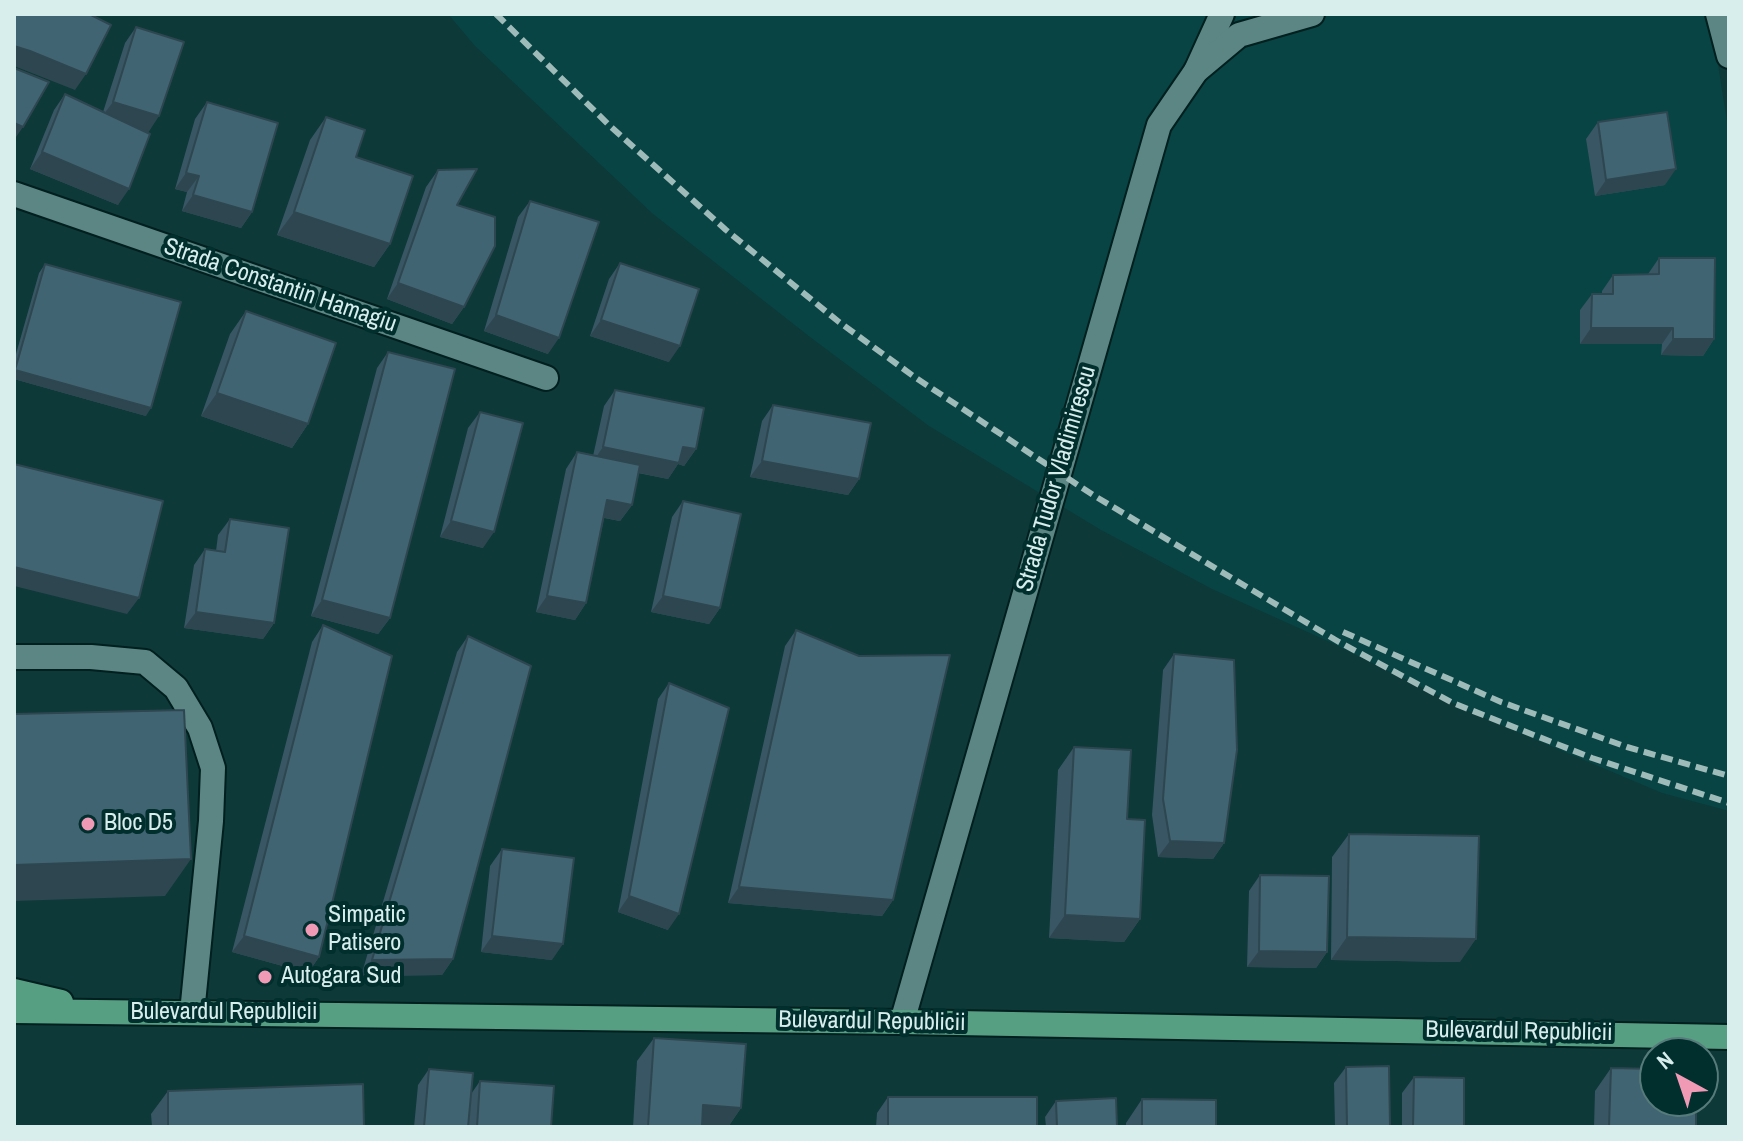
<!DOCTYPE html>
<html>
<head>
<meta charset="utf-8">
<style>
	body { margin:0 }
	#map { position:relative; width:1743px; height:1141px; overflow:hidden; background:#0d3938; font-family:"Archivo Narrow",sans-serif }
	canvas { display:block }
	.frame { position:absolute; inset:0; border:16px solid #d8eeed; pointer-events:none }
	.north { position:absolute; left:1639px; top:1037px; width:80px; height:80px; box-sizing:border-box; background:#012f2e; border:2px solid #577b7a; border-radius:50%; rotate:320deg; font-size:22px; font-weight:700; line-height:32px; text-align:center; color:#d8eeed }
	.north::after { content:''; display:block; margin:auto; width:28px; height:36px; background:#f09ab6; clip-path:polygon(50% 0,100% 100%,50% 72%,0 100%) }
</style>
</head>
<body>
<div id="map">
<canvas width="1743" height="1141"></canvas>
<div class="frame"></div>
<div class="north">N</div>
</div>
<script>
const g = document.querySelector('canvas').getContext('2d');
g.lineJoin = 'round';
function fillPath(path, color) { g.fillStyle = color; g.fill(path, 'evenodd'); }
const toPath = rows => new Path2D(rows.map(r => 'M' + r).join(''));
function trace(path, color, width, dash) { g.strokeStyle = color; g.lineWidth = width; g.lineCap = dash ? 'butt' : 'round'; g.setLineDash(dash || []); g.stroke(path); }
function label(font, color, halo, rows, align = 'center') {
  g.font = font + ' "Archivo Narrow",sans-serif'; g.lineWidth = 8; g.setLineDash([]); g.textBaseline = 'middle'; g.strokeStyle = halo; g.fillStyle = color; for (const [text, x, y, turn = 0] of rows) {
    g.save(); g.translate(x, y); g.rotate((+turn || 0) * Math.PI / 180); g.textAlign = isNaN(turn) ? turn : align; if (halo) g.strokeText(text, 0, 0); g.fillText(text, 0, 0); g.restore();
  }
}
fillPath(toPath([
	[448,14,1710,14,1729,134,1729,811,1662,793,1475,714,1332,643,1212,589,1101,530,929,426,810,337,653,214,475,46]
]), '#074443');
const lane = toPath([
	[1196,71,1222,14],
	[14,657,91,657,145,662,176,688,200,728,213,768,211,821,192,1013]
]);
const street = toPath([
	[1718,14,1729,56],
	[14,194,546,378],
	[902,1022,1159,125,1196,71,1239,35,1312,14]
]);
const primary = toPath([
	[14,991,61,1002],
	[14,1011,902,1022,1729,1037]
]);
trace(lane, '#001f1e', 28);
trace(street, '#001f1e', 28);
trace(primary, '#001f1e', 28);
trace(lane, '#5b8684', 24);
trace(street, '#5b8684', 24);
trace(primary, '#569f82', 24);
trace(toPath([
	[496,14,609,125,726,230,839,322,916,378,1093,495,1339,642,1453,703,1592,758,1729,803],
	[1343,632,1501,702,1627,747,1729,776]
]), '#9ebab9', 6, [12, 6]);
fillPath(toPath([
	[136,27,148,133,118,205,30,169,54,110,65,94,103,112,125,43],
	[207,102,252,212,241,228,182,211,187,192,175,189,195,119],
	[326,117,356,157,390,244,374,267,277,235,310,140],
	[1598,122,1665,185,1595,196,1586,139],
	[438,170,457,205,464,307,452,324,387,299,426,187],
	[530,201,548,354,484,331,518,217],
	[1659,258,1714,339,1703,356,1661,355,1662,344,1580,344,1580,310,1592,294,1602,294,1602,291,1613,275,1648,274],
	[620,263,669,362,590,336,609,279],
	[45,264,146,416,14,379,14,361,39,273],
	[246,311,308,424,292,448,201,416,230,334],
	[388,352,390,618,378,634,311,616,377,368],
	[615,390,696,449,684,466,678,464,668,479,638,473,632,505,620,521,604,518,586,603,575,620,536,612,566,469,577,452,593,456,604,406],
	[773,405,859,479,848,495,750,477,762,421],
	[480,412,483,548,440,537,468,428],
	[683,501,720,608,709,624,651,612,672,517],
	[230,519,274,623,263,639,184,628,194,565,205,549,216,551,218,535],
	[323,625,319,957,308,973,232,952,312,642],
	[796,630,893,900,882,916,728,903,785,646],
	[468,636,453,959,442,975,361,976,457,652],
	[1174,654,1224,843,1213,859,1158,857,1152,815,1163,670],
	[669,683,668,930,618,912,658,699],
	[1074,747,1127,819,1140,919,1124,942,1049,938,1058,770],
	[1349,834,1460,962,1331,960,1332,857],
	[502,849,552,960,481,952,490,866],
	[1260,875,1327,952,1316,968,1247,967,1249,891],
	[654,1038,741,1108,728,1127,633,1127,637,1061],
	[1346,1067,1390,1127,1335,1127,1334,1083],
	[1611,1068,1696,1127,1594,1127,1595,1091],
	[429,1069,471,1094,480,1081,551,1127,414,1127,418,1085],
	[1414,1077,1464,1127,1402,1127,1402,1093],
	[168,1091,364,1127,152,1127,151,1114],
	[888,1097,1037,1127,876,1127,877,1113],
	[1142,1099,1216,1127,1126,1127,1126,1123],
	[1056,1101,1117,1127,1046,1127,1045,1117]
]), '#385663');
fillPath(toPath([
	[14,46,30,51,86,74,75,90,14,66],
	[113,102,159,116,148,133,101,118],
	[14,123,23,127,14,140],
	[42,152,129,189,118,205,30,169],
	[1676,169,1665,185,1595,196,1606,180],
	[186,173,199,176,187,192,175,189],
	[193,195,252,212,241,228,182,211],
	[294,212,390,244,374,267,277,235],
	[398,283,464,307,452,324,387,299],
	[496,315,559,338,548,354,484,331],
	[601,320,680,346,669,362,590,336],
	[1591,328,1673,328,1662,344,1580,344],
	[1673,339,1714,339,1703,356,1661,355],
	[15,370,151,408,146,416,14,379],
	[217,393,308,424,292,448,201,416],
	[603,447,683,447,696,449,684,466,678,464,668,479,592,463],
	[762,461,859,479,848,495,750,477],
	[607,500,632,505,620,521,596,516],
	[451,521,494,532,483,548,440,537],
	[14,567,139,598,127,614,14,586],
	[547,596,586,603,575,620,536,612],
	[663,596,720,608,709,624,651,612],
	[322,600,390,618,378,634,311,616],
	[196,612,274,623,263,639,184,628],
	[1170,841,1224,843,1213,859,1158,857],
	[191,859,165,896,14,901,14,865],
	[739,887,893,900,882,916,728,903],
	[629,896,679,914,668,930,618,912],
	[1065,915,1140,919,1124,942,1049,938],
	[244,936,319,957,308,973,232,952],
	[492,936,563,944,552,960,481,952],
	[1347,937,1476,939,1460,962,1331,960],
	[1259,951,1327,952,1316,968,1247,967],
	[453,959,442,975,361,976,372,960],
	[703,1105,741,1108,728,1127,688,1127]
]), '#2e4650');
const building = toPath([
	[14,14,89,14,111,25,86,74,30,51,14,46,14,14],
	[136,27,184,42,159,116,113,102,136,27],
	[14,68,49,82,23,127,14,123,14,68],
	[65,94,150,134,129,189,42,152,65,94],
	[207,102,278,123,252,212,193,195,199,176,186,173,207,102],
	[1667,112,1676,169,1606,180,1598,122,1667,112],
	[326,117,365,130,356,157,413,176,390,244,294,212,326,117],
	[477,169,457,205,495,217,495,246,464,307,398,283,438,170,477,169],
	[530,201,599,222,559,338,496,315,530,201],
	[1659,258,1715,258,1714,339,1673,339,1673,328,1591,328,1592,294,1613,294,1613,275,1659,274,1659,258],
	[620,263,699,289,680,346,601,320,620,263],
	[45,264,181,302,151,408,15,370,45,264],
	[246,311,336,343,308,424,217,393,246,311],
	[388,352,455,369,390,618,322,600,388,352],
	[615,390,704,408,696,449,683,447,679,463,603,447,615,390],
	[773,405,871,423,859,479,762,461,773,405],
	[480,412,523,423,494,532,451,521,480,412],
	[577,452,640,465,632,505,607,500,586,603,547,596,577,452],
	[14,464,163,501,139,598,14,567,14,464],
	[683,501,741,514,720,608,663,596,683,501],
	[230,519,289,528,274,623,196,612,205,549,225,552,230,519],
	[323,625,392,656,319,957,244,936,323,625],
	[796,630,859,656,950,655,893,900,739,887,796,630],
	[468,636,531,666,453,959,372,960,468,636],
	[1174,654,1234,660,1237,750,1224,843,1170,841,1163,799,1174,654],
	[669,683,729,708,679,914,629,896,669,683],
	[184,710,191,859,14,865,14,714,184,710],
	[1074,747,1131,750,1127,819,1145,820,1140,919,1065,915,1074,747],
	[1349,834,1479,836,1476,939,1347,937,1349,834],
	[502,849,574,858,563,944,492,936,502,849],
	[1260,875,1329,876,1327,952,1259,951,1260,875],
	[654,1038,746,1044,741,1108,703,1105,702,1127,648,1127,654,1038],
	[1389,1066,1390,1127,1347,1127,1346,1067,1389,1066],
	[1611,1068,1655,1069,1655,1101,1696,1101,1696,1127,1609,1127,1611,1068],
	[429,1069,473,1073,468,1127,424,1127,429,1069],
	[1414,1077,1464,1078,1464,1127,1413,1127,1414,1077],
	[480,1081,554,1086,551,1127,477,1127,480,1081],
	[363,1084,364,1127,168,1127,168,1091,363,1084],
	[888,1097,1037,1097,1037,1127,888,1127,888,1097],
	[1116,1098,1117,1127,1057,1127,1056,1101,1116,1098],
	[1142,1099,1216,1100,1216,1127,1142,1127,1142,1099]
]);
fillPath(building, '#416473');
trace(building, '#2e4650', 2);
for (const [x, y, r, color] of [
	[88,824,8,"#f09ab6"],
	[312,930,8,"#f09ab6"],
	[265,977,8,"#f09ab6"]
]) { const dot = new Path2D(); dot.arc(x, y, r, 0, 2 * Math.PI); g.fillStyle = color; g.fill(dot); trace(dot, '#012f2e', 3); }
label('24px', '#d8eeed', '#012f2e', [
	["Strada Constantin Hamagiu",280,286,19],
	["Strada Tudor Vladimirescu",1057,479,-74],
	["Bulevardul Republicii",224,1013],
	["Bulevardul Republicii",872,1022,1],
	["Bulevardul Republicii",1519,1032,1]
]);
label('24px', '#d8eeed', '#012f2e', [
	["Bloc D5",104,824],
	["Simpatic",328,916],
	["Patisero",328,944],
	["Autogara Sud",281,977]
], 'left');
</script>
</body>
</html>
